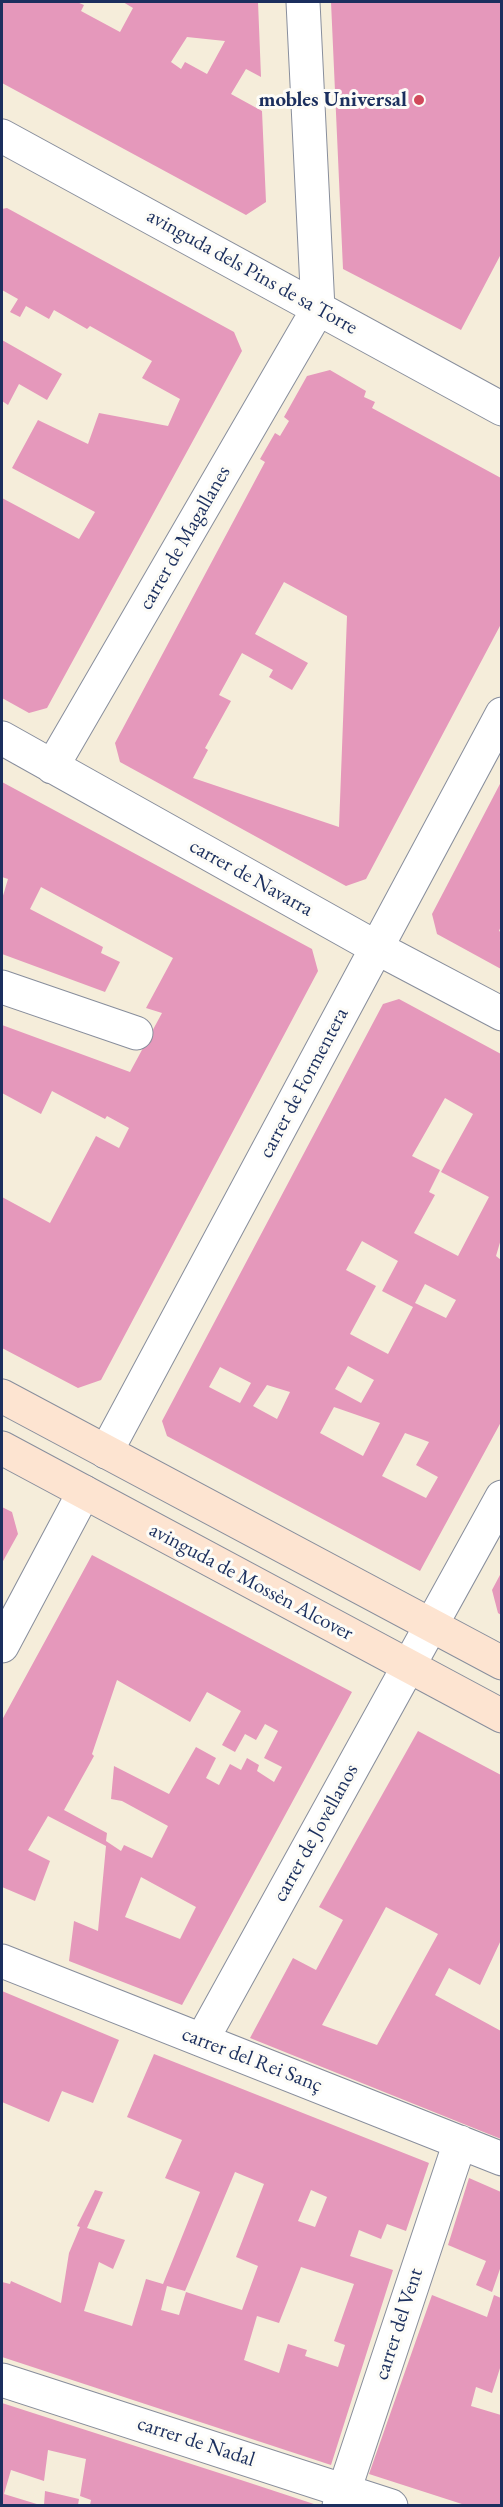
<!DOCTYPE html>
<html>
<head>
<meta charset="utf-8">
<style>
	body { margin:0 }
	#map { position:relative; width:503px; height:2507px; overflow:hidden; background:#f5edda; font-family:"EB Garamond",serif }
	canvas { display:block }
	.frame { position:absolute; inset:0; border:3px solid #1b2f5e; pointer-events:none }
</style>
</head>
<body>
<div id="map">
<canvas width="503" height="2507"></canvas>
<div class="frame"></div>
</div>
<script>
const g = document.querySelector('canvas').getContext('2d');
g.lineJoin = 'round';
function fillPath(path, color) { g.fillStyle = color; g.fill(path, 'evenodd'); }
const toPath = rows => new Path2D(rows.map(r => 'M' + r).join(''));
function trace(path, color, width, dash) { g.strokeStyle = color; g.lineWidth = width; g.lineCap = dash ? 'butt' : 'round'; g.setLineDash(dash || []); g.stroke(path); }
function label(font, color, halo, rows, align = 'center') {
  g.font = font + ' "EB Garamond",serif'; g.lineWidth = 6; g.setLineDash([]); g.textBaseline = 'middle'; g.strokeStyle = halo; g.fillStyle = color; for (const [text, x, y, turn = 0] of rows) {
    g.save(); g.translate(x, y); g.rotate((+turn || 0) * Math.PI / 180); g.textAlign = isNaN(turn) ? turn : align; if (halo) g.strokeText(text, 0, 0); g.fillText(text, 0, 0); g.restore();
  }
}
fillPath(toPath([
	[2,2,77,2,84,5,81,11,120,32,133,8,123,2,258,2,261,77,246,69,231,94,262,111,266,202,246,215,2,83],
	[187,37,225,41,207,74,185,62,181,69,171,62],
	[331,2,501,2,501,254,461,330,343,269],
	[7,208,234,332,242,351,47,708,29,713,2,698,2,498,79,539,95,512,12,468,38,420,88,444,99,413,168,426,180,399,142,378,152,361,90,326,87,329,54,310,49,319,26,306,20,317,10,312,18,299,2,290,2,209],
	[2,340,62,374,47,400,19,384,8,405,2,401],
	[330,370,366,391,364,397,375,402,372,408,501,478,501,624,366,879,346,886,120,762,115,743,265,462,260,459,275,433,280,436,289,421,284,417,307,376],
	[284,582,347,616,339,827,193,778,208,750,205,748,231,701,219,695,242,653,273,670,269,677,292,690,308,663,255,634],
	[2,782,312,949,318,971,101,1380,78,1388,2,1348,2,1197,50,1223,96,1136,119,1148,129,1128,107,1116,105,1119,52,1091,41,1114,2,1093,2,1025,130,1072,162,1013,146,1008,173,958,41,887,30,909,103,947,101,953,120,962,105,992,2,954,2,899,8,879,2,877],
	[501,782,501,926,499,931,501,932,501,969,437,934,432,914],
	[399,999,501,1054,501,1239,496,1256,501,1260,501,1422,420,1571,167,1436,162,1421,383,1004],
	[445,1098,473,1114,441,1172,489,1197,458,1256,414,1233,435,1195,429,1192,440,1170,412,1156],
	[362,1241,398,1261,382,1291,413,1307,388,1354,350,1334,376,1286,346,1270],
	[425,1284,456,1300,446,1318,415,1303],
	[348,1366,374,1380,361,1403,335,1389],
	[220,1367,251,1383,240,1403,209,1387],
	[267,1385,290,1392,277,1419,253,1406],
	[334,1407,380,1423,363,1456,320,1433],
	[405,1433,429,1442,416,1465,438,1477,426,1498,382,1476],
	[2,1507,12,1512,18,1534,2,1563],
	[92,1555,352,1692,182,2005,69,1961,74,1921,98,1931,106,1846,48,1816,28,1850,50,1861,35,1901,2,1887,2,1720],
	[117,1680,190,1722,207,1692,241,1711,222,1745,235,1752,245,1734,256,1740,265,1724,278,1731,264,1758,282,1767,274,1782,257,1771,259,1765,247,1758,241,1770,230,1764,219,1785,206,1778,216,1758,196,1747,169,1794,114,1766,111,1799,122,1801,168,1826,152,1858,124,1845,121,1851,106,1841,107,1833,64,1810,94,1756,92,1754],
	[141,1877,196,1907,180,1939,125,1917],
	[501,1573,501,1615,498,1613,492,1590],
	[418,1731,501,1775,501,1940,480,1985,449,1968,435,1995,501,2031,501,2139,250,2038,293,1958,316,1970,343,1920,319,1907],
	[386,1907,438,1934,377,2045,322,2025],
	[2,1991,119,2040,93,2103,62,2091,49,2122,2,2102],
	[154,2054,429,2163,406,2231,387,2224,381,2239,359,2230,350,2256,393,2270,331,2465,2,2357,2,2282,10,2284,11,2281,61,2303,69,2253,80,2227,77,2226,95,2190,103,2192,87,2228,125,2240,113,2269,99,2262,84,2311,132,2326,146,2279,163,2284,200,2192,165,2178,182,2140,127,2117],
	[235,2172,264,2184,236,2257,258,2266,242,2310,186,2292,179,2315,161,2310,167,2286,185,2291],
	[311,2190,327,2197,315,2227,298,2221],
	[301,2267,354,2284,334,2341,345,2345,338,2367,305,2356,307,2350,288,2344,279,2373,244,2360,257,2316,279,2323],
	[469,2178,501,2192,501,2266,492,2292,476,2285,486,2261,448,2245],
	[432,2295,487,2317,494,2295,501,2298,501,2365,492,2393,476,2387,471,2406,501,2415,501,2505,465,2505,369,2474],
	[2,2403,244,2481,317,2505,90,2505,91,2500,80,2496,86,2459,48,2450,44,2481,11,2470,4,2494,40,2505,2,2505],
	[45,2491,79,2499,78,2505,44,2505]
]), '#e598bb');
const street = toPath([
	[2,136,502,409],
	[2,738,377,948,502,1014],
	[52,767,318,309,303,2],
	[2,987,136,1033],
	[106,1452,502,714],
	[2,1646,84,1492],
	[2,1961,502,2159],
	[202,2040,502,1497],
	[2,2380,391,2506],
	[339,2506,460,2142]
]);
const secondary = toPath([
	[2,1396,502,1663],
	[2,1448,502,1716]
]);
trace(street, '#888e9c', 35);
trace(secondary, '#888e9c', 35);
trace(street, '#fff', 33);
trace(secondary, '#fde4d1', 33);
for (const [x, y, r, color] of [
	[419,100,6,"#d1495b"]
]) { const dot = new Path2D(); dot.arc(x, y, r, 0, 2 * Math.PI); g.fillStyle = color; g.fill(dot); trace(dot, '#fdfcf7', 2); }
label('bold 21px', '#1b2f5e', '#fdfcf7', [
	["mobles Universal",407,100]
], 'right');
label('21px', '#1b2f5e', '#fdfcf7', [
	["avinguda dels Pins de sa Torre",252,272,29],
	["carrer de Magallanes",185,538,-60],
	["carrer de Navarra",251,878,29],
	["carrer de Formentera",304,1083,-62],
	["avinguda de Mossèn Alcover",251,1582,28],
	["carrer de Jovellanos",316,1833,-61],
	["carrer del Rei Sanç",252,2060,21],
	["carrer del Vent",399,2324,-72],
	["carrer de Nadal",196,2442,18]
]);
</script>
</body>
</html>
